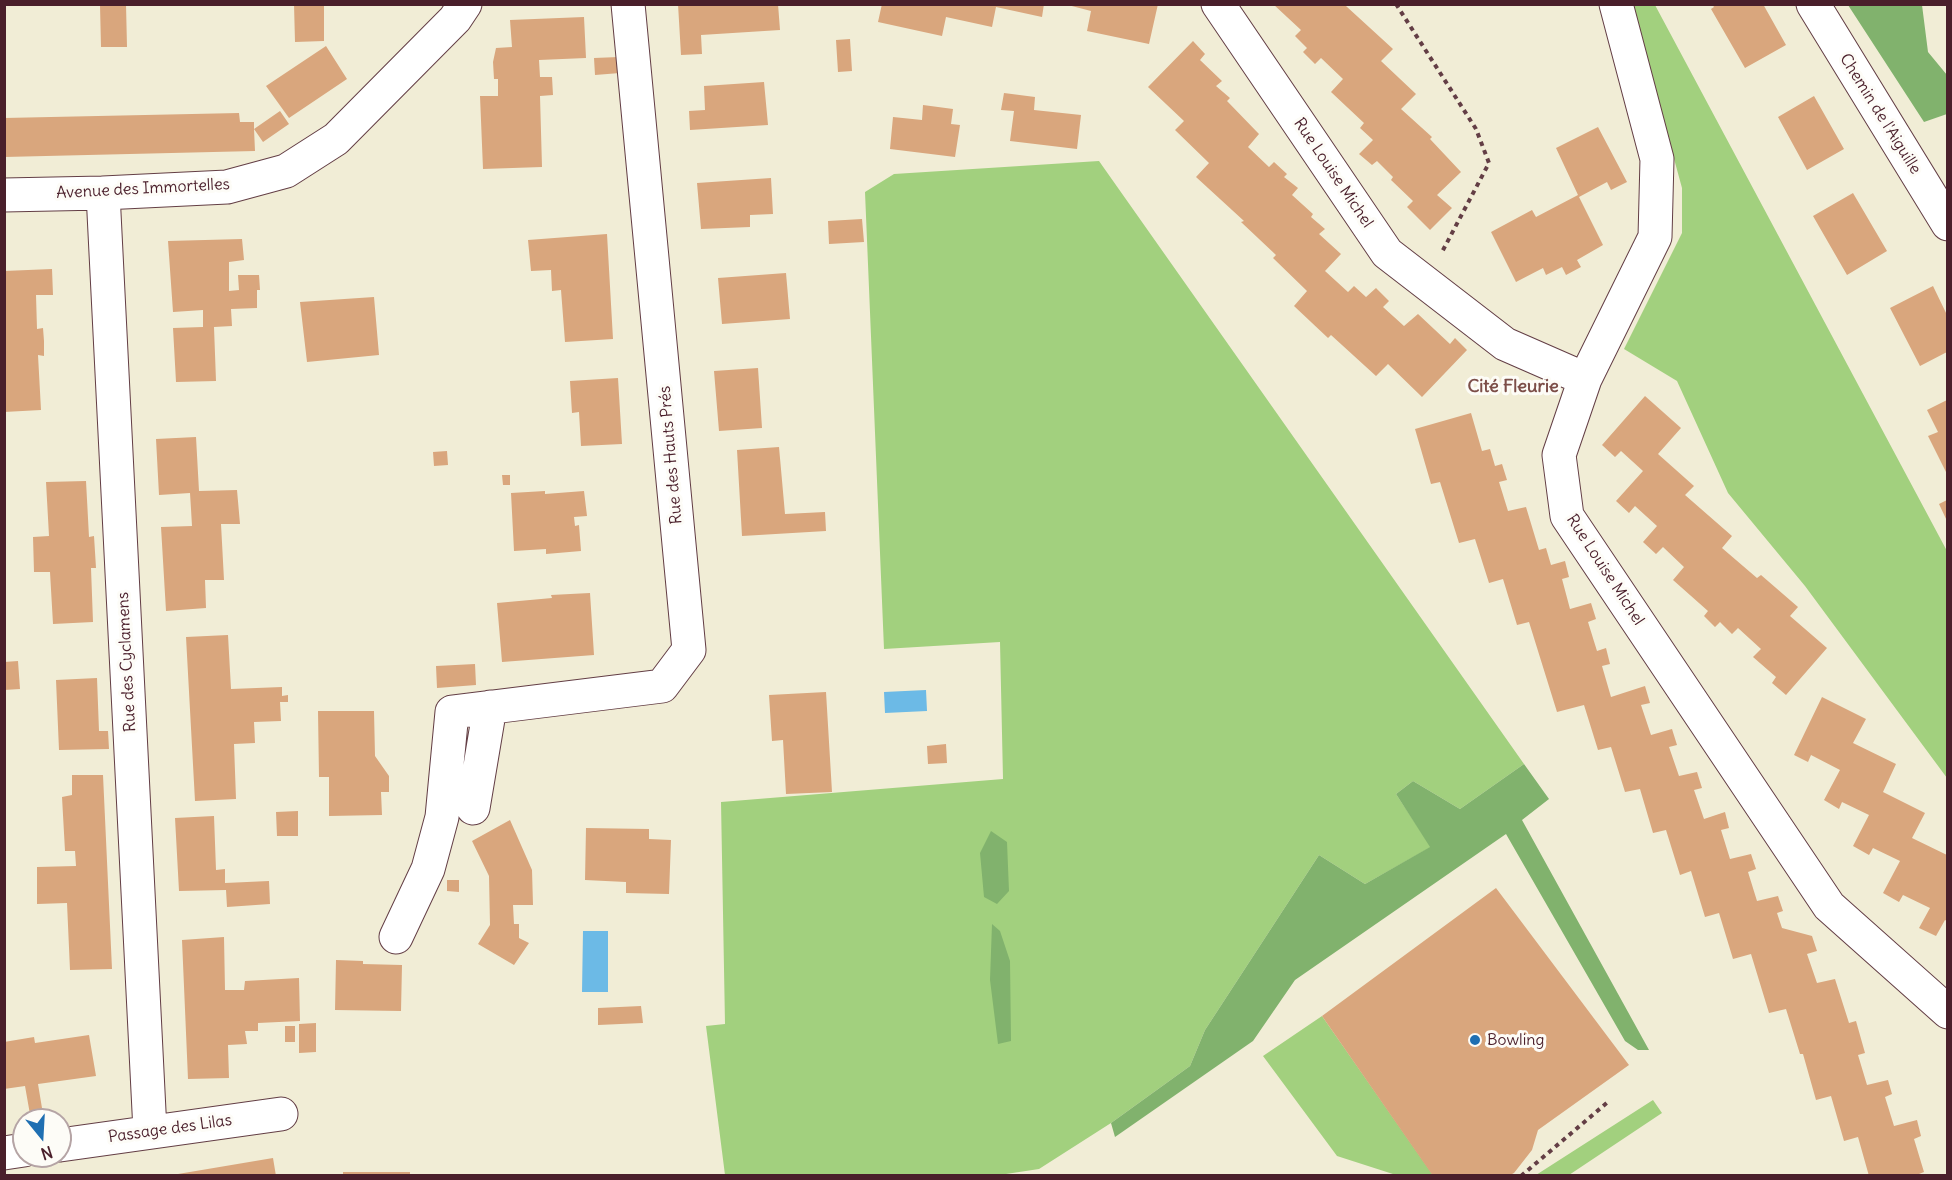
<!DOCTYPE html>
<html>
<head>
<meta charset="utf-8">
<style>
	body { margin:0 }
	#map { position:relative; width:1952px; height:1180px; overflow:hidden; background:#f1edd6; font-family:Delius,sans-serif }
	canvas { display:block }
	.frame { position:absolute; inset:0; border:6px solid #4a1f2b; pointer-events:none }
	.north { position:absolute; left:12px; top:1108px; width:60px; height:60px; box-sizing:border-box; background:#fdfcf7; border:2px solid #b5a4a5; border-radius:50%; rotate:162deg; font-size:16px; font-weight:700; line-height:24px; text-align:center; color:#4a1f2b }
	.north::after { content:''; display:block; margin:auto; width:21px; height:27px; background:#1f6fb2; clip-path:polygon(50% 0,100% 100%,50% 72%,0 100%) }
</style>
</head>
<body>
<div id="map">
<canvas width="1952" height="1180"></canvas>
<div class="frame"></div>
<div class="north">N</div>
</div>
<script>
const g = document.querySelector('canvas').getContext('2d');
g.lineJoin = 'round';
function fillPath(path, color) { g.fillStyle = color; g.fill(path, 'evenodd'); }
const toPath = rows => new Path2D(rows.map(r => 'M' + r).join(''));
function trace(path, color, width, dash) { g.strokeStyle = color; g.lineWidth = width; g.lineCap = dash ? 'butt' : 'round'; g.setLineDash(dash || []); g.stroke(path); }
function label(font, color, halo, rows, align = 'center') {
  g.font = font + ' Delius,sans-serif'; g.lineWidth = 6; g.setLineDash([]); g.textBaseline = 'middle'; g.strokeStyle = halo; g.fillStyle = color; for (const [text, x, y, turn = 0] of rows) {
    g.save(); g.translate(x, y); g.rotate((+turn || 0) * Math.PI / 180); g.textAlign = isNaN(turn) ? turn : align; if (halo) g.strokeText(text, 0, 0); g.fillText(text, 0, 0); g.restore();
  }
}
fillPath(toPath([
	[1632,5,1655,5,1947,551,1947,778,1805,586,1728,493,1677,381,1624,349,1682,233,1682,188],
	[1099,161,1524,764,1460,809,1413,781,1396,794,1431,847,1365,884,1319,855,1205,1030,1190,1066,1111,1123,1039,1169,1006,1174,1005,1176,725,1175,706,1026,725,1024,721,802,1003,779,1000,642,884,649,865,192,894,174],
	[1322,1016,1433,1175,1396,1175,1337,1156,1263,1056],
	[1653,1100,1662,1113,1569,1175,1536,1175]
]), '#a2d07e');
fillPath(toPath([
	[1848,5,1922,5,1928,52,1947,75,1947,114,1924,122],
	[1524,764,1549,799,1522,820,1649,1050,1638,1050,1625,1041,1506,834,1295,980,1253,1041,1115,1137,1111,1123,1190,1066,1205,1030,1319,855,1365,884,1430,847,1396,794,1413,781,1460,809],
	[991,831,1007,842,1009,891,997,904,984,897,980,853],
	[992,924,1000,931,1010,961,1011,1041,998,1044,990,980]
]), '#81b26d');
fillPath(toPath([
	[926,690,927,711,885,713,884,692],
	[583,931,608,931,608,992,582,992]
]), '#6cbae6');
fillPath(toPath([
	[116,4,126,4,127,47,101,47,100,5],
	[294,4,324,4,324,41,295,42],
	[678,4,778,4,780,30,701,35,702,54,681,55],
	[882,4,1044,4,1042,17,996,7,992,27,946,17,942,36,878,22],
	[1064,4,1158,4,1149,44,1087,31,1091,11],
	[1273,4,1347,4,1346,6,1393,49,1381,61,1416,94,1401,109,1432,137,1430,139,1461,172,1437,195,1452,208,1430,230,1407,207,1413,201,1391,180,1393,177,1377,161,1372,165,1359,154,1373,140,1360,128,1364,123,1331,92,1343,79,1321,58,1315,64,1303,52,1307,48,1295,36,1301,30],
	[1712,4,1763,4,1786,45,1745,68,1711,9,1714,7],
	[584,17,586,58,539,60,540,77,552,77,553,95,540,96,542,167,483,169,480,96,498,96,498,79,494,79,493,62,496,48,512,47,510,20],
	[850,39,852,71,838,72,836,40],
	[1193,41,1205,54,1200,60,1222,81,1216,86,1230,98,1227,101,1259,134,1248,147,1269,167,1274,162,1287,174,1284,177,1298,188,1292,195,1313,214,1311,217,1325,229,1319,234,1341,254,1325,271,1348,292,1354,286,1366,297,1376,288,1389,301,1383,307,1404,326,1418,314,1450,344,1455,338,1467,350,1422,397,1388,364,1376,376,1331,335,1328,338,1294,306,1307,291,1273,258,1276,255,1241,222,1244,221,1196,177,1209,163,1175,130,1184,121,1148,87],
	[326,46,347,79,289,118,266,86],
	[619,57,620,73,595,75,594,58],
	[764,82,768,125,690,130,689,111,705,110,704,86],
	[1004,93,1035,97,1034,110,1081,115,1077,149,1010,141,1014,111,1001,110],
	[1814,96,1844,149,1807,170,1778,117],
	[923,105,953,109,951,124,960,125,955,157,890,149,893,117,922,120],
	[280,111,289,124,263,142,254,129,255,151,4,157,4,118,239,113,240,122,254,122,254,129],
	[1598,127,1627,182,1611,190,1607,182,1579,197,1603,245,1577,260,1581,267,1566,275,1562,267,1546,275,1543,268,1516,282,1491,232,1532,210,1536,217,1578,195,1556,148],
	[771,178,773,214,750,215,750,227,701,229,697,183],
	[1853,193,1887,251,1847,275,1813,216],
	[862,219,864,242,829,244,828,221],
	[607,234,613,339,565,342,561,290,552,291,551,270,531,271,528,240],
	[242,239,244,260,229,262,229,291,239,290,238,275,259,275,260,290,257,290,257,308,231,309,232,326,214,327,216,381,176,382,173,328,203,327,203,310,173,312,168,241],
	[52,269,53,295,36,295,37,329,43,328,44,341,44,356,38,355,41,410,4,412,4,271],
	[786,273,790,319,722,324,718,278],
	[1933,286,1947,315,1947,352,1920,366,1890,308],
	[374,297,379,355,307,362,300,302],
	[758,368,762,428,719,431,714,371],
	[618,378,622,444,581,446,579,412,572,413,570,381],
	[1645,396,1681,428,1658,454,1694,486,1685,495,1732,536,1722,548,1757,578,1761,575,1798,607,1790,616,1827,648,1786,695,1772,683,1776,677,1753,657,1761,649,1738,628,1732,634,1720,622,1715,627,1704,616,1708,611,1673,580,1684,567,1663,547,1656,554,1643,542,1657,526,1635,506,1629,513,1616,501,1643,471,1621,451,1615,457,1602,445],
	[1947,400,1947,474,1928,436,1938,432,1927,410],
	[1471,413,1482,451,1490,449,1495,466,1502,464,1507,480,1499,482,1508,511,1526,507,1539,550,1546,548,1551,565,1565,561,1569,577,1562,579,1570,609,1591,603,1596,619,1588,622,1597,651,1606,648,1610,664,1602,666,1611,697,1645,686,1650,703,1641,705,1651,735,1672,729,1677,745,1669,747,1679,776,1697,772,1702,788,1694,790,1704,819,1725,812,1729,828,1721,830,1730,859,1751,854,1756,869,1748,872,1757,901,1778,896,1783,911,1777,913,1782,928,1812,936,1817,951,1807,954,1817,983,1835,979,1849,1023,1856,1021,1865,1053,1858,1055,1867,1085,1888,1080,1892,1094,1885,1097,1894,1126,1917,1120,1921,1136,1914,1139,1924,1172,1914,1176,1869,1176,1858,1137,1844,1141,1831,1096,1816,1100,1803,1054,1800,1054,1786,1009,1769,1013,1751,954,1733,959,1719,913,1705,917,1691,871,1680,875,1666,830,1653,833,1640,789,1625,792,1611,747,1598,750,1584,705,1557,712,1529,622,1517,625,1503,579,1489,583,1475,539,1459,543,1440,482,1431,484,1415,429],
	[196,437,199,491,237,490,240,524,221,524,224,580,205,580,206,608,166,611,161,527,192,526,191,509,190,493,159,495,156,439],
	[779,447,785,514,825,512,826,531,742,536,737,450],
	[447,451,448,465,434,466,433,452],
	[502,475,510,475,510,485,503,485],
	[86,481,89,537,94,536,96,568,91,568,93,622,53,624,50,572,34,572,33,537,49,536,46,482],
	[545,491,545,494,584,491,587,516,574,517,575,526,579,525,581,551,546,554,546,549,514,551,511,493],
	[1947,500,1947,521,1939,504],
	[590,593,594,655,502,662,497,603,552,598,551,595],
	[228,635,231,689,282,687,282,696,288,695,288,702,280,702,281,721,254,722,255,743,234,744,236,799,195,801,186,637],
	[18,661,20,689,4,690,4,662],
	[475,664,476,685,437,688,436,666],
	[97,678,99,731,108,731,109,749,59,750,56,680],
	[826,692,832,792,786,794,783,740,772,741,769,695],
	[1822,697,1866,719,1853,743,1896,764,1883,792,1925,813,1912,838,1947,855,1947,921,1945,920,1936,936,1919,928,1930,908,1903,895,1899,902,1883,893,1900,861,1873,848,1869,855,1853,846,1869,815,1842,802,1839,809,1824,800,1840,770,1811,755,1808,762,1794,755],
	[318,711,374,711,375,756,389,776,389,792,381,792,382,815,329,816,329,777,319,777],
	[946,744,947,763,928,764,927,746],
	[72,775,103,775,112,969,70,970,67,903,37,904,37,867,76,866,75,851,65,851,62,797,72,795],
	[298,811,298,836,277,836,276,812],
	[214,816,216,870,225,869,225,883,269,881,270,904,227,907,226,890,179,891,175,818],
	[510,820,532,870,533,905,513,905,514,924,519,924,519,938,529,943,514,965,478,944,490,925,489,876,472,841],
	[586,828,649,829,649,839,671,840,669,894,626,893,626,882,585,880],
	[447,880,459,880,459,892,447,891],
	[1496,888,1629,1065,1538,1130,1532,1150,1514,1173,1508,1176,1433,1176,1322,1016],
	[224,937,225,990,244,990,245,981,299,978,300,1021,258,1023,258,1031,245,1031,247,1044,228,1045,229,1078,188,1079,182,940],
	[336,960,363,961,363,964,402,965,401,1011,335,1010],
	[641,1006,643,1023,598,1025,598,1008],
	[316,1023,316,1052,299,1053,299,1024],
	[285,1026,295,1026,295,1042,285,1042],
	[89,1035,96,1076,38,1084,44,1120,31,1120,25,1086,4,1089,4,1042,34,1037,35,1043],
	[273,1158,276,1176,178,1176,178,1174],
	[343,1172,410,1172,410,1176,343,1176]
]), '#d9a67d');
const minor = toPath([
	[1218,4,1387,253,1505,344,1585,379,1559,455,1567,516,1829,906,1948,1012],
	[1813,4,1948,224],
	[103,193,150,1131],
	[4,195,103,193,227,187,286,171,336,139,455,19,465,4],
	[1585,379,1655,237,1657,159,1616,4],
	[473,808,490,707],
	[396,937,428,869,442,817,452,712,662,686,689,650,628,4],
	[60,1145,281,1114],
	[4,1153,24,1150]
]);
trace(minor, '#633e45', 35);
trace(toPath([
	[1396,4,1476,129,1489,163,1442,252],
	[1521,1176,1609,1101]
]), '#633e45', 4, [4.5, 4.5]);
trace(minor, '#fff', 33);
for (const [x, y, r, color] of [
	[1475,1040,6,"#1f6fb2"]
]) { const dot = new Path2D(); dot.arc(x, y, r, 0, 2 * Math.PI); g.fillStyle = color; g.fill(dot); trace(dot, '#fdfcf7', 2); }
label('16px', '#4a1f2b', '#fdfcf7', [
	["Chemin de l'Aiguille",1880,114,58],
	["Rue Louise Michel",1333,173,56],
	["Avenue des Immortelles",143,189,-3],
	["Rue des Hauts Prés",671,455,-95],
	["Rue Louise Michel",1605,570,57],
	["Rue des Cyclamens",127,662,-93],
	["Passage des Lilas",170,1129,-8]
]);
label('16px', '#4a1f2b', '#fdfcf7', [
	["Bowling",1487,1040]
], 'left');
label('bold 18px', '#7c4e48', '#fdfcf7', [
	["Cité Fleurie",1513,387]
]);
</script>
</body>
</html>
